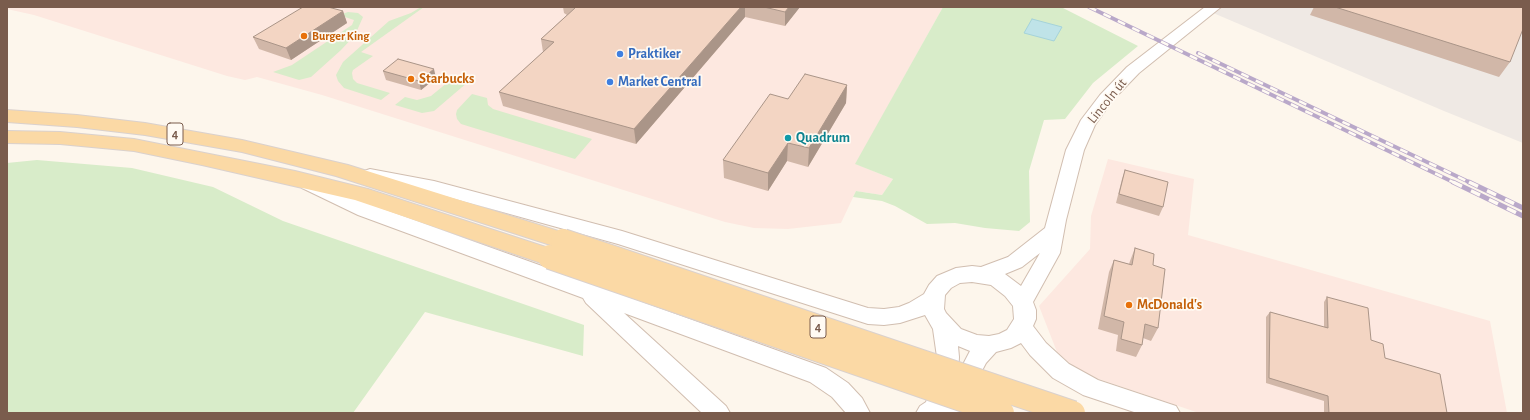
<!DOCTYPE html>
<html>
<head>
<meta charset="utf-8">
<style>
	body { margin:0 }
	#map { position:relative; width:1530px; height:420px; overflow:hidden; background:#fdf6ec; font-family:"Alegreya Sans",sans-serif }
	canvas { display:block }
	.frame { position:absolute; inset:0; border:8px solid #7a5c4d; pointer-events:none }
</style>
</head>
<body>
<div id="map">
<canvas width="1530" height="420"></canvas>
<div class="frame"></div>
</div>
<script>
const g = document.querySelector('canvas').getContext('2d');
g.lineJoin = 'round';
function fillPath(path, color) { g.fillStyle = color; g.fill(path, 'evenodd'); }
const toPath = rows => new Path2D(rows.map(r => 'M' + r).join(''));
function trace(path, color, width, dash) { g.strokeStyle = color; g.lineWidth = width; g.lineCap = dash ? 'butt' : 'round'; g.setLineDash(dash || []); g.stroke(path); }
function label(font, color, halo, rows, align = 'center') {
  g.font = font + ' "Alegreya Sans",sans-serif'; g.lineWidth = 3.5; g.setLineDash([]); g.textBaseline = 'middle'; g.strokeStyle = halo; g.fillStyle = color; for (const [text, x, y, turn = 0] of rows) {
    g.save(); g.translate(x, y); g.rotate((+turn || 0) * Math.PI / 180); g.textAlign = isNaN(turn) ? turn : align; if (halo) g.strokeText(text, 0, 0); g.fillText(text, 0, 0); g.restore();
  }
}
fillPath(toPath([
	[7,7,943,7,856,164,893,179,882,195,856,191,841,223,788,229,754,228,725,222,322,95,257,77,245,80,227,76,34,15,7,9],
	[1108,159,1194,179,1188,235,1490,321,1507,413,1199,413,1081,373,1057,352,1039,306,1090,249,1091,216]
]), '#fde8e0');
fillPath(toPath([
	[1199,7,1523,7,1523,143,1444,111]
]), '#efe9e4');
fillPath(toPath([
	[421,7,424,7,361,52,373,56,353,70,352,73,353,79,357,83,390,93,381,100,344,88,338,81,336,75,343,62,389,21,411,13],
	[943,7,1061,7,1138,46,1093,83,1065,119,1044,120,1029,171,1030,222,1019,231,985,228,955,223,927,224,895,206,882,201,853,197,856,191,882,195,893,179,855,164],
	[348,12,358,13,363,17,355,35,341,50,311,77,299,80,273,72,292,65,352,25,354,20,339,15],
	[453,78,468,82,434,111,422,113,395,105,405,97,417,100,431,96],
	[472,94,487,98,488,105,493,109,592,139,575,159,461,124,457,119,456,114,457,110],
	[37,160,132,168,213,187,283,221,584,325,583,356,425,312,353,413,7,413,7,163]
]), '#d8ecc9');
const water = toPath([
	[1032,19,1062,27,1054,41,1024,33,1032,19]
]);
fillPath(water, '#bfe3e8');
trace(water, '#a5d3da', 1);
const minor = toPath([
	[1205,7,1221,7,1139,73,1112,101,1095,125,1084,150,1066,220,1060,253,1033,302,1036,310,1036,319,1033,326,1046,343,1069,364,1098,380,1176,406,1180,413,1137,413,1083,395,1053,378,1030,355,1021,343,1011,348,996,352,986,363,975,384,968,413,916,413,920,406,926,402,935,377,937,357,933,329,925,315,900,323,884,325,868,324,618,244,434,193,370,181,364,179,361,175,364,171,370,169,434,181,622,231,868,308,884,309,899,307,909,303,924,294,929,285,937,276,956,268,972,266,981,267,1008,257,1045,228,1066,150,1081,120,1100,95,1127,67,1205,7],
	[1040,253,1021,286,1005,274,1022,267,1040,253],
	[972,282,991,285,1005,296,1013,306,1014,319,1007,330,999,334,989,336,977,335,961,329,946,313,944,309,945,295,951,288,960,283,972,282],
	[958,346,970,351,958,374,959,357,958,346],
	[309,178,372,205,826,368,848,383,862,398,870,413,846,413,832,397,810,382,624,313,726,406,730,413,702,413,586,303,583,298,358,215,302,188,300,184,302,180,309,178]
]);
const major = toPath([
	[7,110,77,115,145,123,242,140,348,165,571,235,574,241,571,247,563,249,336,176,242,152,145,135,77,127,7,122,7,110],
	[7,131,60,132,134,139,295,171,368,189,558,251,562,257,558,263,550,266,355,200,202,165,134,151,60,144,7,143,7,131]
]);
trace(minor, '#d1beb0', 2);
trace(major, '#dad1cd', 2);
fillPath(minor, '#fff');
fillPath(major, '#fbd9a5');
const railFar1 = toPath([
	[1089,7,1455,183],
	[1198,53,1471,183]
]);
const rail = toPath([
	[1453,182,1523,216],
	[1469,182,1523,208]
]);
trace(railFar1, '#b9a8c9', 4);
trace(rail, '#b9a8c9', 5);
trace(railFar1, '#fffaf3', 2.5, [8]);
trace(rail, '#fffaf3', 3.5, [10]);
const majorBridge = toPath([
	[563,241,1073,413],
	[550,257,1002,413]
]);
trace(majorBridge, '#dad1cd', 26, []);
trace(majorBridge, '#fbd9a5', 24);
fillPath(toPath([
	[563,7,800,7,785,26,745,17,636,144,503,106,499,92,543,52,541,39,567,15,564,13],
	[1314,7,1523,7,1510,62,1499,77,1310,15],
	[343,11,347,23,291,60,259,49,253,37],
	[383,71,436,78,421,90,386,80],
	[847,85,846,103,808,167,787,161,768,191,724,178,723,160,788,99],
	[1125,170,1163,207,1159,216,1116,203,1122,179],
	[1135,248,1153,265,1158,328,1151,341,1143,338,1142,345,1136,357,1116,351,1118,335,1098,329,1109,272,1114,260,1129,264,1130,261],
	[1327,297,1371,340,1385,358,1447,413,1324,413,1324,401,1266,383,1266,317,1270,312,1324,327,1324,302]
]), '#d1b7a8');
fillPath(toPath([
	[741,7,745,7,745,17,636,144,634,129],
	[789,7,800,7,785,26,785,12],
	[343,11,347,23,291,60,286,48],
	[434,69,436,78,421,90,419,81],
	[847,85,846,103,808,167,809,148],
	[788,143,787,161,768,191,768,173]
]), '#aa9588');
const building = toPath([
	[303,7,328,7,343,11,286,48,253,37,303,7],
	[573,7,741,7,634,129,499,92,554,42,541,39,575,8,573,7],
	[764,7,789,7,785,12,764,7],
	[1335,7,1523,7,1523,29,1510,62,1335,7],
	[398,59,434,69,419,81,383,71,398,59],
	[805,74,847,85,809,148,788,143,768,173,723,160,770,94,788,99,805,74],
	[1125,170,1168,182,1163,207,1119,194,1125,170],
	[1135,248,1154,254,1153,265,1165,269,1158,328,1145,324,1142,345,1121,339,1124,322,1104,316,1114,260,1132,265,1135,248],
	[1327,297,1368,308,1371,340,1383,344,1385,358,1440,374,1447,413,1329,413,1328,396,1269,378,1270,312,1328,328,1327,297]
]);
fillPath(building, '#f3d5c3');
trace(building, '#aa9588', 1);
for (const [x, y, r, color] of [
	[304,36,4,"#e8710a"],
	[620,54,4,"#3f7fe0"],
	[411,79,4,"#e8710a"],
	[610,82,4,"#3f7fe0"],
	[788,138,4,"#0f9aa8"],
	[1129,305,4,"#e8710a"]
]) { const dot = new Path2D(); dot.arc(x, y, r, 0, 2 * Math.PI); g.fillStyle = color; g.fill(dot); trace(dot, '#fffaf3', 1.5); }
label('bold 12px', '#c56008', '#fffaf3', [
	["Burger King",312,36]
], 'left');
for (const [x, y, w] of [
	[175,134,16],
	[818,327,16]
]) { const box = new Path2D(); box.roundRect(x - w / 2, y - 11, w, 22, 3); g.fillStyle = '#fffaf3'; g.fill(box); trace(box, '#7a5c4d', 1); }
label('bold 13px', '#7a5c4d', null, [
	["4",175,134],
	["4",818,327]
]);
label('bold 14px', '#366cbe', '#fffaf3', [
	["Praktiker",628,54],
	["Market Central",618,82]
], 'left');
label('bold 14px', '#c56008', '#fffaf3', [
	["Starbucks",419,79],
	["McDonald's",1137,305]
], 'left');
label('14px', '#7a5c4d', '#fffaf3', [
	["Lincoln út",1107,101,-51]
]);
label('bold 14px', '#0d838f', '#fffaf3', [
	["Quadrum",796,138]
], 'left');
</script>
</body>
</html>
